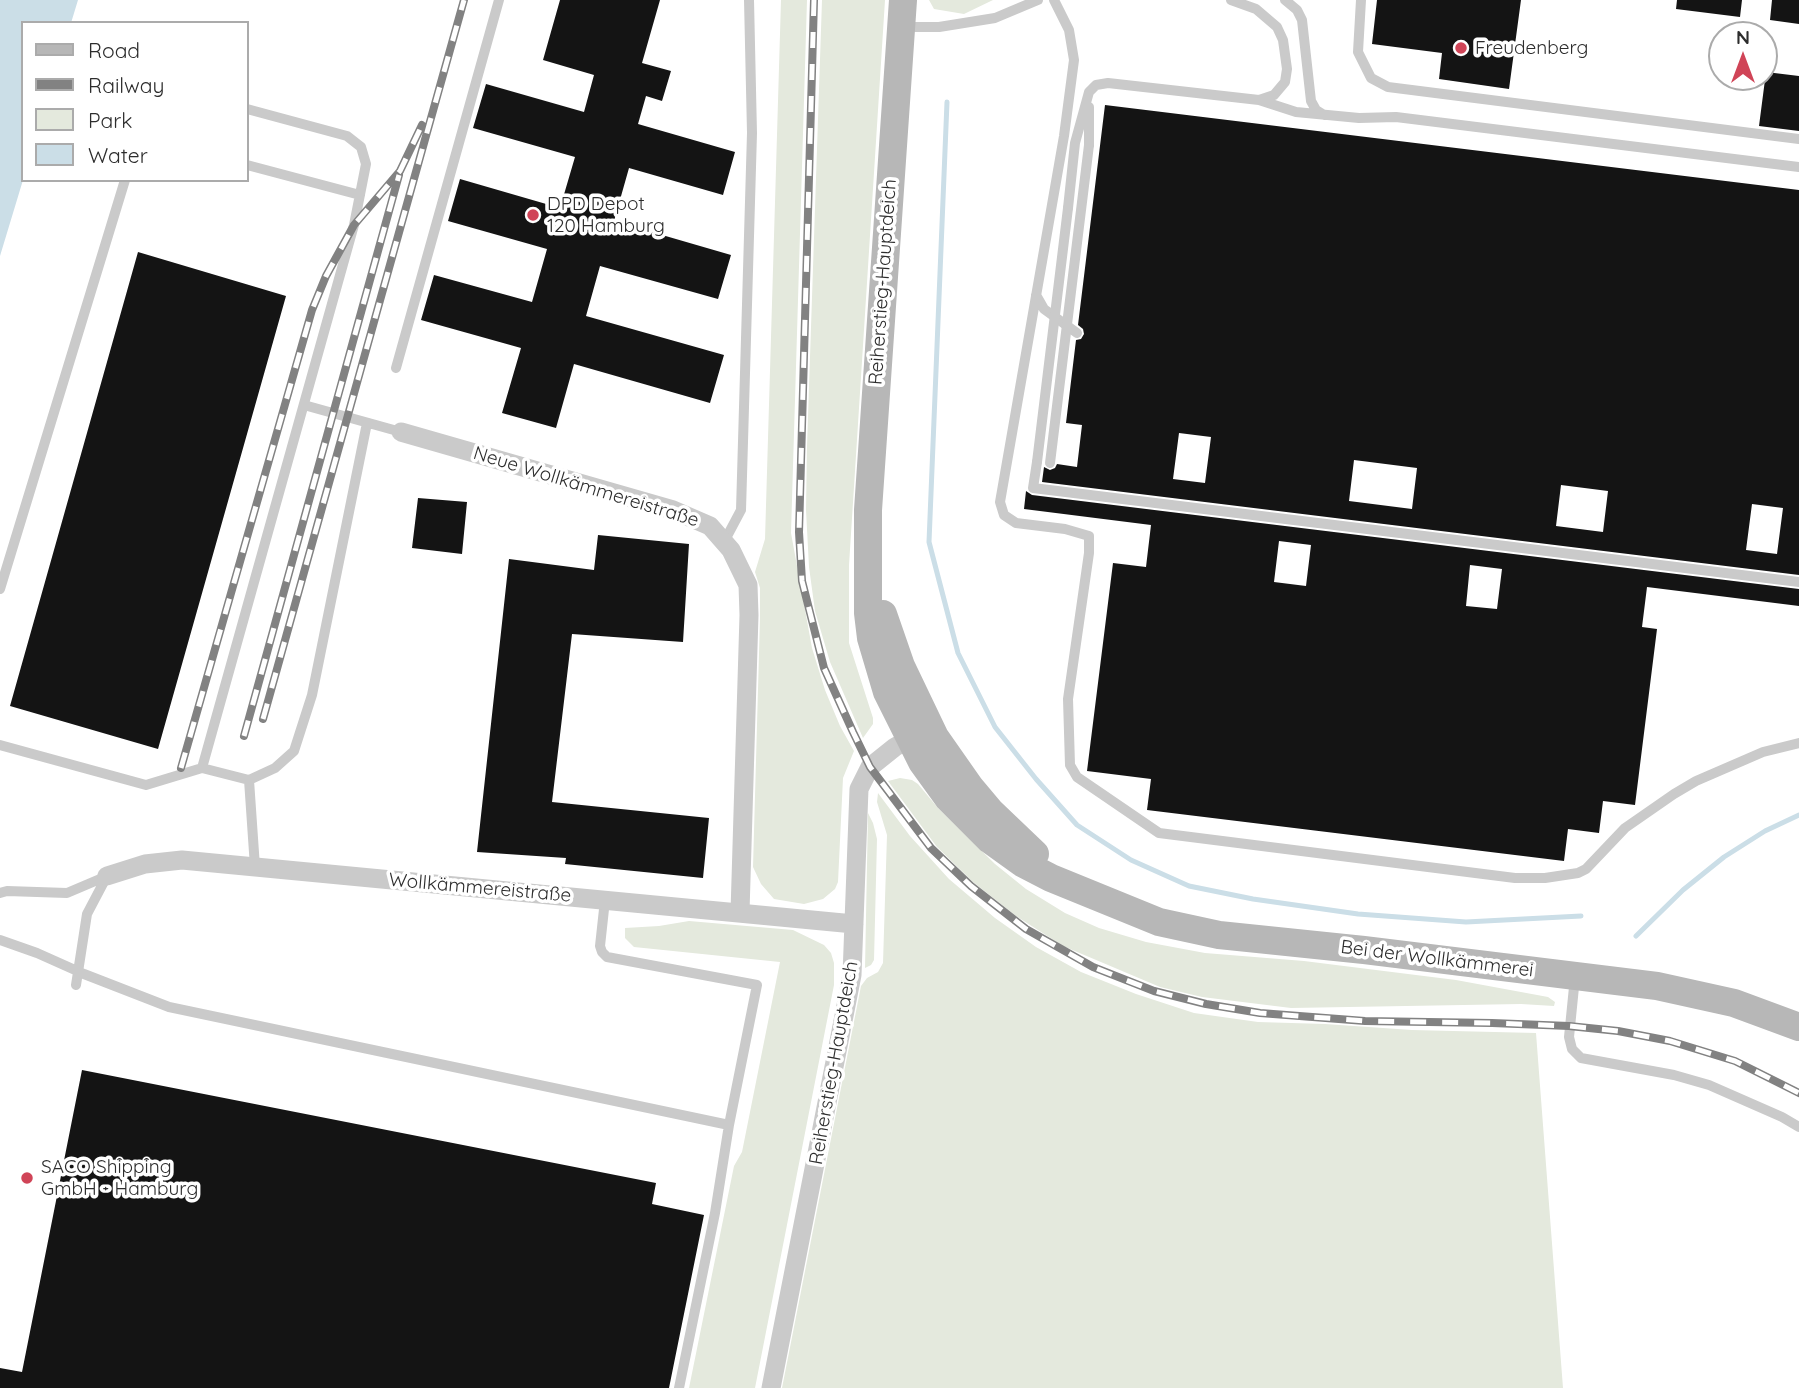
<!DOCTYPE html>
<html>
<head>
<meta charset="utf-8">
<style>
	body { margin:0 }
	#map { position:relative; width:1799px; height:1388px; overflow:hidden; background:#fff; font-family:Quicksand,sans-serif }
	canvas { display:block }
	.legend { position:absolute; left:21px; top:21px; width:228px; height:161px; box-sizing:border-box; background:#fff; border:2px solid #ababab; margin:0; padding:9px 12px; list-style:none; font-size:21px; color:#2d2d2d }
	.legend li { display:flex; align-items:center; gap:14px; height:35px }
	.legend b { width:35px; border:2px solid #ababab }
	.north { position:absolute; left:1708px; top:21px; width:70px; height:70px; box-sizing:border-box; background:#fff; border:2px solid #ababab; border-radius:50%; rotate:0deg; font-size:19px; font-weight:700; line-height:28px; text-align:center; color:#2d2d2d }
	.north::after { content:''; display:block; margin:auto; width:24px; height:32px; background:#d04457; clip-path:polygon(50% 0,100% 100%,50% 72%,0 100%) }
</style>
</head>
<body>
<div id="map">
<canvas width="1799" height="1388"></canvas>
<ul class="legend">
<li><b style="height:9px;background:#b7b7b7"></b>Road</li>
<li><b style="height:9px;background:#828282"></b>Railway</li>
<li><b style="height:19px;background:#e4e9dd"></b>Park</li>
<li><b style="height:19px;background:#cbdee7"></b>Water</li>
</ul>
<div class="north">N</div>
</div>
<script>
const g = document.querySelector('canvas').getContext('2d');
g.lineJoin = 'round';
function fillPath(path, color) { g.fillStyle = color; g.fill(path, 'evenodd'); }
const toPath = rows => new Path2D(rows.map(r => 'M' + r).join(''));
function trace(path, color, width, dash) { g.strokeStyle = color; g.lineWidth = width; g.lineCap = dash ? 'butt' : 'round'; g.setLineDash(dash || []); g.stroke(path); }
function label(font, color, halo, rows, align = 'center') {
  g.font = font + ' Quicksand,sans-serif'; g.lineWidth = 7; g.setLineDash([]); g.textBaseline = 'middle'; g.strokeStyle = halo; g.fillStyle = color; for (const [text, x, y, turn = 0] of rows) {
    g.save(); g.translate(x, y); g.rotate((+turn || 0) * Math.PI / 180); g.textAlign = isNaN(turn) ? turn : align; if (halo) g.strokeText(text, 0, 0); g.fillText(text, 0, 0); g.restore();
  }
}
fillPath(toPath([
	[781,0,807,0,791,533,812,648,825,690,840,726,854,751,843,778,838,882,835,889,823,899,804,904,774,899,761,884,753,867,760,618,760,588,755,572,765,539],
	[822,0,885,0,849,565,849,643,873,718,873,724,863,738,830,662,815,611,809,567,806,510,807,446],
	[929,0,993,0,964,14,934,9],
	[900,778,912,780,918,784,938,808,995,864,1026,889,1065,913,1099,928,1146,942,1205,953,1304,961,1456,980,1548,997,1555,1002,1554,1006,1521,1004,1291,1008,1202,997,1160,987,1063,946,1016,916,973,882,937,847,888,781],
	[878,793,910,836,949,879,995,918,1036,947,1081,972,1136,994,1194,1013,1258,1022,1325,1024,1412,1030,1536,1033,1563,1388,782,1388,861,986,867,978,878,972,883,963,887,835,877,802],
	[868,813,873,823,877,839,874,960,871,965,865,968],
	[689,921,793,930,824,945,831,953,834,963,834,985,755,1388,689,1388,734,1166,742,1152,780,962,634,947,625,938,625,928,659,926]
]), '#e4e9dd');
fillPath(toPath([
	[0,0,78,0,71,23,23,23,23,180,0,256]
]), '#cbdee7');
trace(toPath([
	[947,102,929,542,958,653,995,727,1036,779,1077,825,1131,860,1189,886,1253,899,1358,914,1466,922,1581,916],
	[1636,936,1683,890,1724,857,1765,831,1799,815]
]), '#cbdee7', 5);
fillPath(toPath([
	[560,0,660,0,642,63,671,71,662,101,646,96,638,124,735,152,723,195,629,168,614,221,731,255,718,299,600,266,586,316,724,355,710,403,574,364,556,428,502,413,521,348,421,320,434,275,532,302,547,249,448,221,460,179,560,208,575,157,473,128,486,84,584,112,594,75,543,60],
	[1377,0,1521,0,1509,89,1439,79,1442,53,1372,44],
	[1677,0,1742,0,1740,17,1676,9],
	[1772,0,1799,0,1799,24,1770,20],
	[1766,72,1799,76,1799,131,1759,126],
	[1105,105,1799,190,1799,575,1042,482,1044,467,1050,470,1055,468,1057,464,1077,467,1082,425,1066,423,1076,340,1081,339,1084,334,1083,329,1078,325],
	[1179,433,1211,437,1205,483,1173,479],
	[1354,460,1417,468,1412,509,1349,501],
	[1561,485,1608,491,1603,532,1556,526],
	[1752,504,1783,508,1777,554,1746,550],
	[138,252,286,296,158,749,10,706],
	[1026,491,1032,495,1799,589,1799,606,1647,587,1642,627,1657,629,1635,805,1603,801,1599,833,1568,829,1564,861,1147,810,1151,779,1087,771,1113,563,1146,567,1151,525,1024,509],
	[1279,541,1311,545,1306,586,1274,582],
	[1470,565,1502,569,1497,609,1466,606],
	[418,498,467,502,462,554,412,548],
	[598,535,689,544,683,642,572,634,552,802,709,818,703,878,565,864,566,858,477,852,509,559,594,570],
	[82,1070,656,1183,652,1204,704,1215,669,1388,0,1388,0,1368,22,1372]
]), '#141414');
trace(toPath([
	[1054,0,1069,30,1074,60,1064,136,1000,502,1004,515,1016,523,1065,529,1089,536,1089,553,1068,699,1070,765,1077,777,1159,833,1515,878,1545,878,1578,873,1586,869,1625,828,1674,794,1696,781,1763,752,1799,743],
	[1231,0,1256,9,1277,27,1283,40,1287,69,1285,82,1274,95,1259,100],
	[1285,0,1297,10,1302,20,1311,101,1316,110,1324,115],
	[1361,0,1358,52,1371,78,1388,87,1799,139],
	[904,27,939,27,995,18,1038,0],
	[1089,107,1089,145],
	[247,165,360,195],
	[1068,208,1075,143,1089,92,1096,85,1108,83,1259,100,1296,112,1359,118,1396,117,1799,167],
	[1036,295,1044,309,1077,333],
	[396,368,499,0],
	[304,405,401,432],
	[1037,462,1033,488,1799,582],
	[724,542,741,510,752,133,749,0],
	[0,589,125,180],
	[0,745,146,785,202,768,249,780,255,867],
	[202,768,354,225,366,164,361,147,347,136,247,109],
	[249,780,275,768,294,751,312,695,367,423],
	[0,893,7,891,67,893,107,876],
	[605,900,600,946,602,952,607,957,757,985,729,1125],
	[0,940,37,953,84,974,169,1007,729,1125,715,1213,679,1388],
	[1575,977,1569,1037,1572,1049,1581,1058,1674,1075,1709,1085,1782,1117,1799,1127],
	[76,985,87,914,107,876]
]), '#cacaca', 10);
trace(toPath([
	[401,432,673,510,710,526,731,550,748,585,749,615,740,912],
	[107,876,145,864,182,860,854,924],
	[771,1388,852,975,859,789,870,767,895,747,920,733]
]), '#cacaca', 19);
trace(toPath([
	[903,0,868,510,868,613,871,638,887,692,922,762,948,798,990,840,1022,863,1051,878,1159,922,1219,935,1364,950,1657,986,1734,1003,1799,1027],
	[883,614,901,666,935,737,970,787,991,812,1035,854]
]), '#b7b7b7', 28);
const rail = toPath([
	[814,0,799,532,802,581,824,668,853,732,870,767,931,848,971,886,1026,929,1093,967,1154,991,1206,1004,1260,1013,1365,1021,1492,1023,1569,1026,1618,1031,1670,1041,1735,1061,1799,1093],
	[263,719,464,0],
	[244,736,399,175],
	[181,768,312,310,326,276,354,225,400,171,422,125]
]);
trace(rail, '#828282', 8);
trace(rail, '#fff', 5, [16]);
trace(toPath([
	[1037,462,1068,208],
	[1050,463,1089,145]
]), '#cacaca', 10);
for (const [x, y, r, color] of [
	[1461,48,7,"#d04457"],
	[533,215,7,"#d04457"],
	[27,1178,7,"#d04457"]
]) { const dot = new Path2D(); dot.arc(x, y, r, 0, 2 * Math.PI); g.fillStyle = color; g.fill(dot); trace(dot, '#fff', 2.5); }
label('19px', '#2d2d2d', '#fff', [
	["Freudenberg",1475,48],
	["DPD Depot",547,204],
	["120 Hamburg",547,226],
	["SACO Shipping",41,1167],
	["GmbH - Hamburg",41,1189]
], 'left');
label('19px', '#2d2d2d', '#fff', [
	["Reiherstieg-Hauptdeich",883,282,-86],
	["Neue Wollkämmereistraße",586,487,17],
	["Wollkämmereistraße",480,888,5],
	["Bei der Wollkämmerei",1437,959,7],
	["Reiherstieg-Hauptdeich",834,1063,-80]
]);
</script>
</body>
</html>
